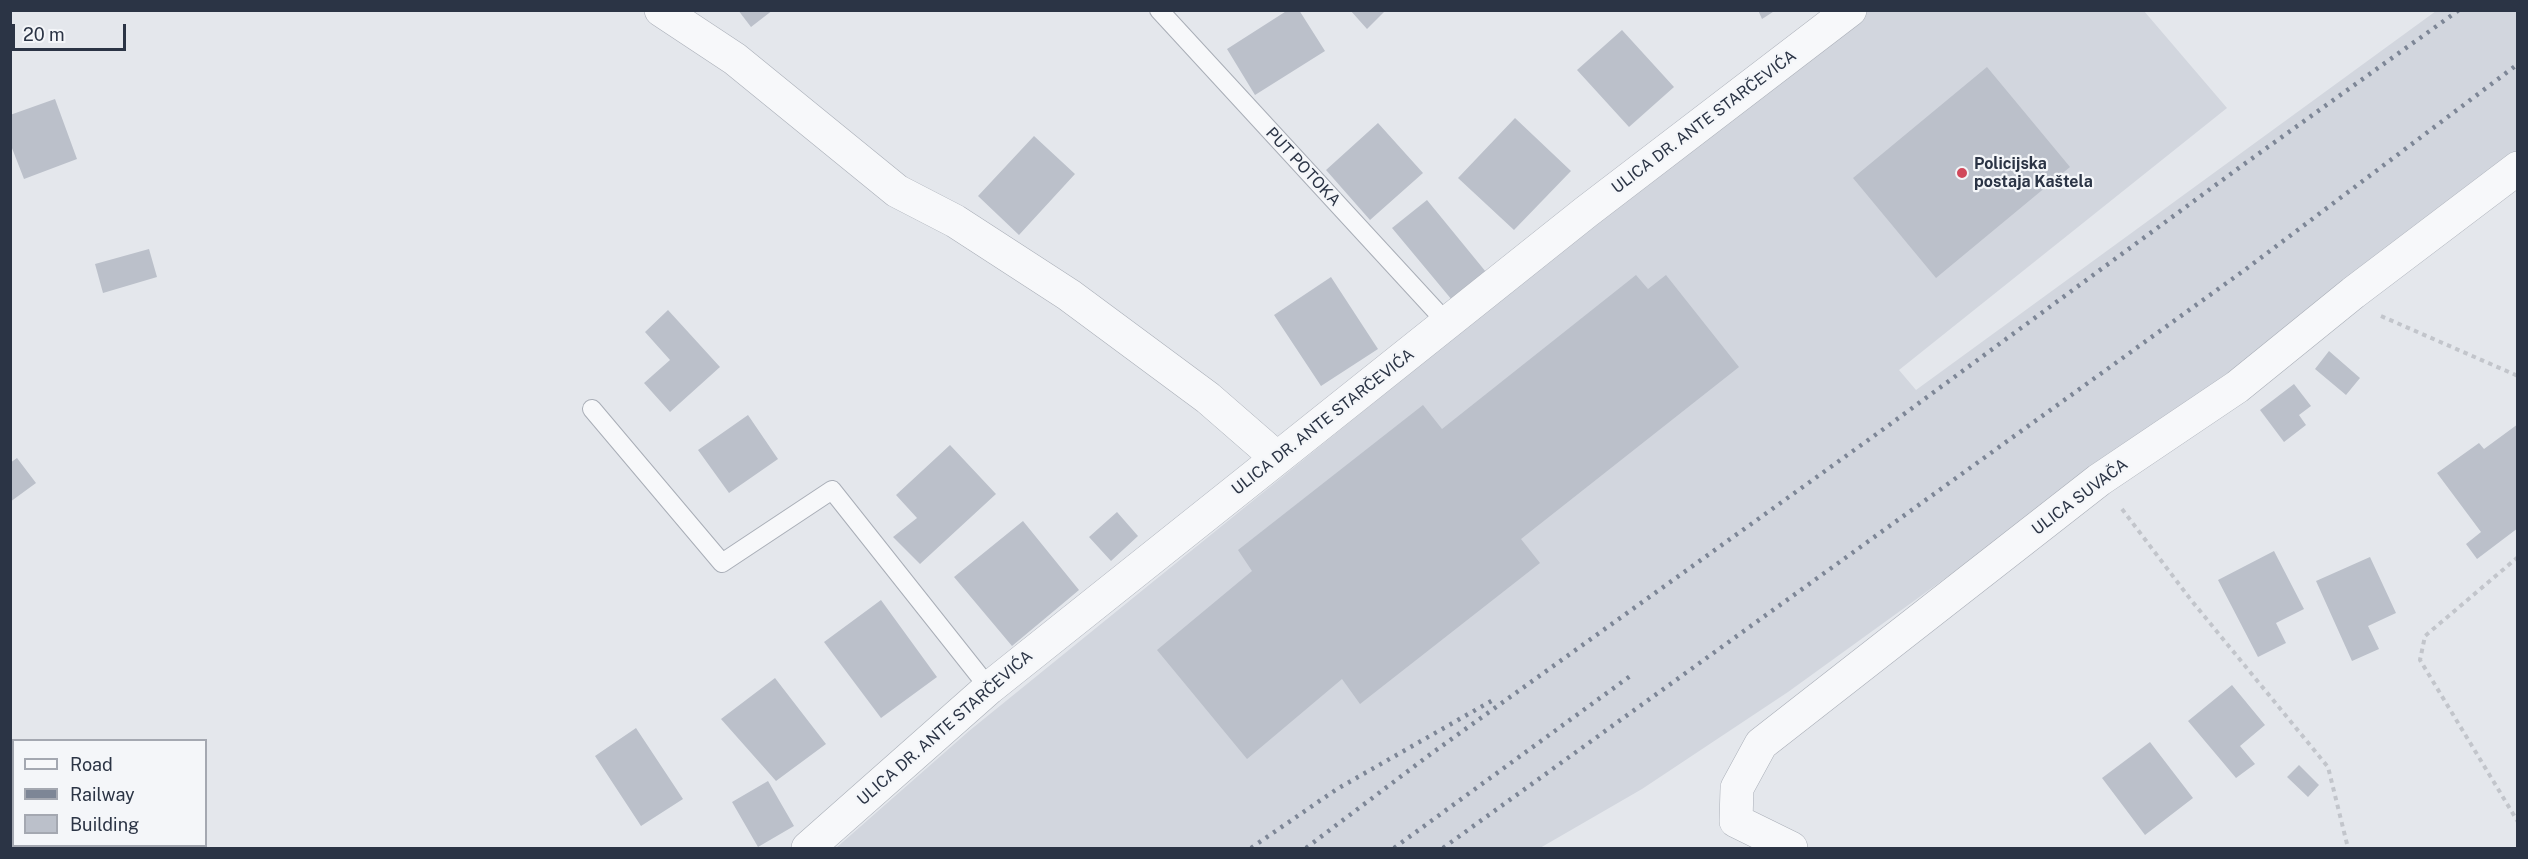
<!DOCTYPE html>
<html>
<head>
<meta charset="utf-8">
<style>
	body { margin:0 }
	#map { position:relative; width:2528px; height:859px; overflow:hidden; background:#e4e7ec; font-family:"Public Sans",sans-serif }
	canvas { display:block }
	.frame { position:absolute; inset:0; border:12px solid #2b3445; pointer-events:none }
	.legend { position:absolute; left:12px; top:739px; width:195px; height:108px; box-sizing:border-box; background:#f4f6f9; border:2px solid #a4a8b1; margin:0; padding:8px 10px; list-style:none; font-size:18px; color:#2b3445 }
	.legend li { display:flex; align-items:center; gap:12px; height:30px }
	.legend b { width:30px; border:2px solid #a4a8b1 }
	.scale { position:absolute; left:12px; top:24px; width:114px; height:27px; box-sizing:border-box; border:3px solid #2b3445; border-top:0; padding-left:8px; font-size:18px; line-height:21px; white-space:nowrap; color:#2b3445; -webkit-text-stroke:4px #f4f6f9; paint-order:stroke }
</style>
</head>
<body>
<div id="map">
<canvas width="2528" height="859"></canvas>
<div class="frame"></div>
<ul class="legend">
<li><b style="height:8px;background:#f7f8fa"></b>Road</li>
<li><b style="height:8px;background:#7d8696"></b>Railway</li>
<li><b style="height:16px;background:#bbc0ca"></b>Building</li>
</ul>
<div class="scale">20 m</div>
</div>
<script>
const g = document.querySelector('canvas').getContext('2d');
g.lineJoin = 'round';
function fillPath(path, color) { g.fillStyle = color; g.fill(path, 'evenodd'); }
const toPath = rows => new Path2D(rows.map(r => 'M' + r).join(''));
function trace(path, color, width, dash) { g.strokeStyle = color; g.lineWidth = width; g.lineCap = dash ? 'butt' : 'round'; g.setLineDash(dash || []); g.stroke(path); }
function label(font, color, halo, rows, align = 'center') {
  g.font = font + ' "Public Sans",sans-serif'; g.lineWidth = 4.5; g.setLineDash([]); g.textBaseline = 'middle'; g.strokeStyle = halo; g.fillStyle = color; for (const [text, x, y, turn = 0] of rows) {
    g.save(); g.translate(x, y); g.rotate((+turn || 0) * Math.PI / 180); g.textAlign = isNaN(turn) ? turn : align; if (halo) g.strokeText(text, 0, 0); g.fillText(text, 0, 0); g.restore();
  }
}
fillPath(toPath([
	[1867,11,2144,11,2227,108,1899,370,1916,390,2436,11,2517,11,2517,159,2229,381,2073,486,1788,692,1642,789,1540,848,836,848,969,731,1700,138]
]), '#d2d6de');
fillPath(toPath([
	[738,10,773,10,751,27],
	[1288,10,1299,10,1325,51,1255,95,1227,49],
	[1350,10,1386,10,1367,29],
	[1758,10,1776,10,1762,19],
	[1622,30,1674,87,1629,127,1577,70],
	[1987,67,2070,167,1936,278,1853,178],
	[55,99,77,159,24,179,10,143,10,115],
	[1515,118,1571,171,1514,230,1458,178],
	[1378,123,1423,173,1370,220,1326,170],
	[1034,136,1075,174,1019,235,978,196],
	[1427,200,1486,272,1452,300,1392,228],
	[149,249,157,277,103,293,95,264],
	[1636,275,1648,289,1666,275,1739,367,1521,539,1540,563,1360,704,1342,679,1247,759,1157,650,1252,571,1238,550,1423,405,1442,429],
	[1331,277,1378,349,1321,386,1274,315],
	[668,310,720,367,670,412,644,383,670,360,645,332],
	[2329,351,2360,378,2346,395,2315,369],
	[2294,384,2311,406,2299,415,2306,425,2284,442,2260,410],
	[748,415,778,459,729,493,698,450],
	[2518,424,2518,528,2477,559,2466,544,2481,532,2437,473,2479,443,2484,449],
	[950,445,996,494,920,564,893,537,917,518,896,495],
	[17,458,36,483,10,502,10,463],
	[1117,512,1138,536,1111,561,1089,537],
	[1023,521,1079,590,1012,646,954,577],
	[2274,551,2304,609,2276,623,2286,643,2258,657,2218,580],
	[2370,557,2396,613,2368,626,2379,649,2352,661,2316,581],
	[881,600,937,677,881,718,824,642],
	[775,678,826,744,776,781,721,719],
	[2232,685,2265,725,2240,746,2255,764,2236,778,2188,721],
	[636,728,683,799,641,826,595,756],
	[2150,742,2193,798,2145,835,2102,778],
	[2299,765,2319,785,2308,797,2287,777],
	[768,781,794,826,758,847,732,802]
]), '#bbc0ca');
const lane = toPath([
	[1159,10,1447,323],
	[592,409,722,563,832,490,989,688]
]);
const street = toPath([
	[661,10,735,59,897,191,955,221,1069,295,1208,398,1277,458],
	[808,848,989,688,1586,212,1850,10],
	[1791,848,1736,821,1737,788,1761,744,2099,480,2237,387,2353,293,2518,168]
]);
trace(lane, '#a9aeb7', 20);
trace(street, '#a9aeb7', 34);
trace(toPath([
	[2381,316,2518,376],
	[2122,509,2191,600,2328,767,2348,848],
	[2518,557,2425,636,2420,660,2518,822]
]), '#c2c5cb', 4, [4.5, 4.5]);
trace(lane, '#f7f8fa', 18);
trace(street, '#f7f8fa', 33);
trace(toPath([
	[1251,848,1337,789,1493,700],
	[1306,848,1432,753,1885,428,2247,162,2459,10],
	[1394,848,1633,674],
	[1443,848,2246,269,2518,64]
]), '#7d8696', 4.5, [3, 6]);
for (const [x, y, r, color] of [
	[1962,173,6,"#d1495b"]
]) { const dot = new Path2D(); dot.arc(x, y, r, 0, 2 * Math.PI); g.fillStyle = color; g.fill(dot); trace(dot, '#f4f6f9', 2); }
label('16px', '#2b3445', '#f4f6f9', [
	["ULICA DR. ANTE STARČEVIĆA",1704,122,-37],
	["PUT POTOKA",1303,167,47],
	["ULICA DR. ANTE STARČEVIĆA",1323,422,-38],
	["ULICA SUVAČA",2080,497,-37],
	["ULICA DR. ANTE STARČEVIĆA",945,728,-41]
]);
label('bold 16px', '#2b3445', '#f4f6f9', [
	["Policijska",1974,164],
	["postaja Kaštela",1974,182]
], 'left');
</script>
</body>
</html>
